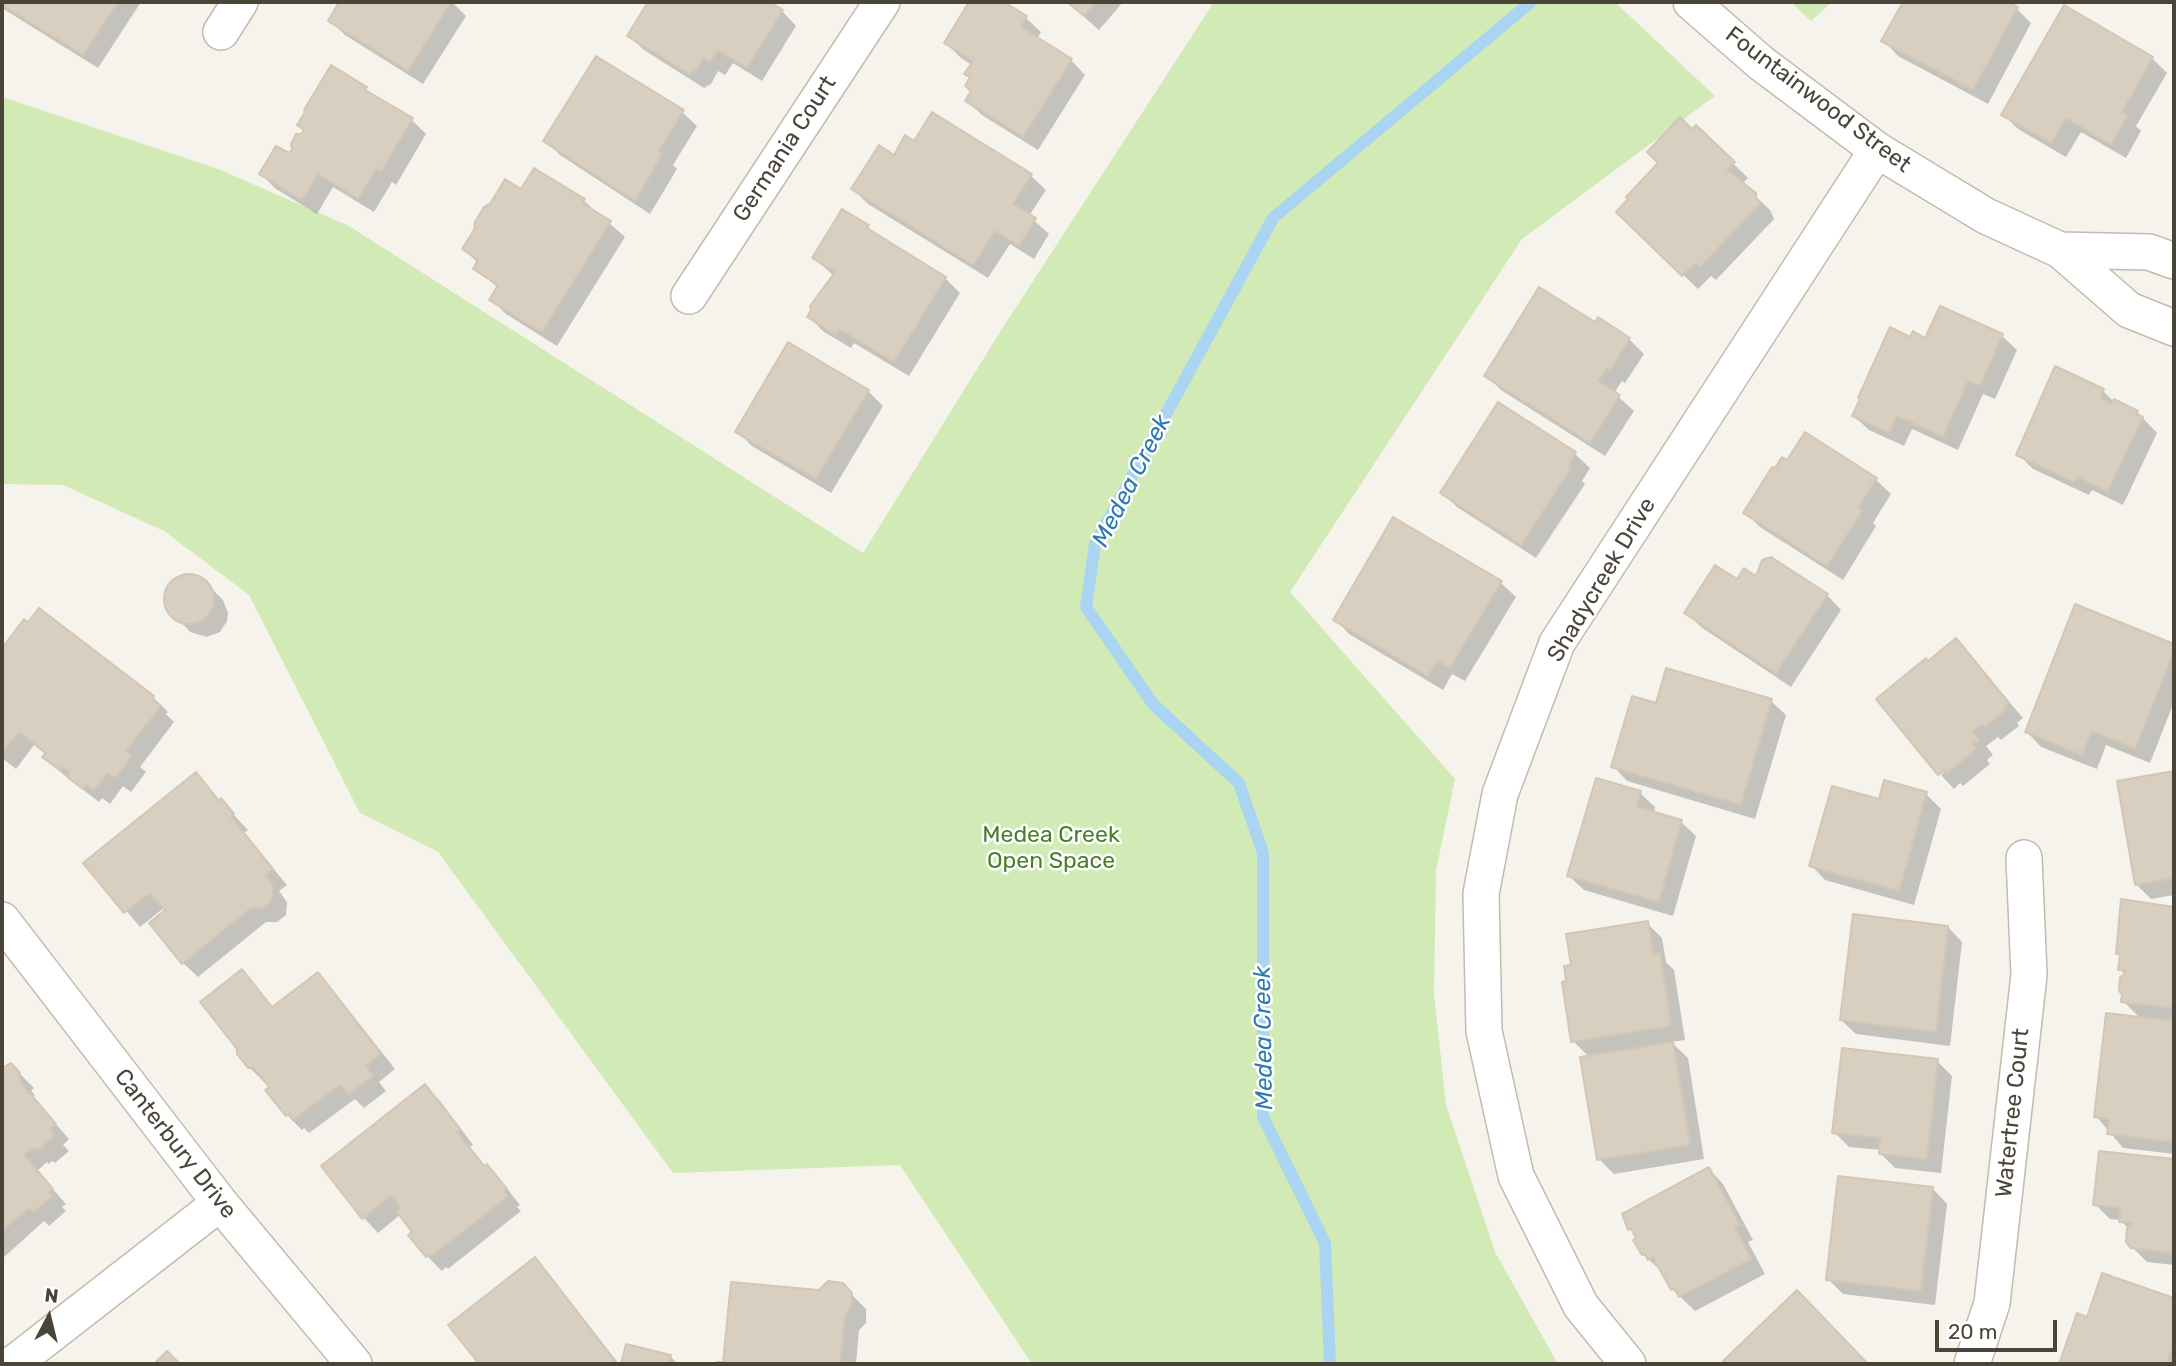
<!DOCTYPE html>
<html>
<head>
<meta charset="utf-8">
<style>
	body { margin:0 }
	#map { position:relative; width:2176px; height:1366px; overflow:hidden; background:#f6f3ec; font-family:Rubik,sans-serif }
	canvas { display:block }
	.frame { position:absolute; inset:0; border:4px solid #4b4439; pointer-events:none }
	.north { position:absolute; left:14px; top:1282px; width:70px; height:70px; -webkit-text-stroke:5px #fff; paint-order:stroke; rotate:7deg; font-size:19px; font-weight:700; line-height:28px; text-align:center; color:#4b4439 }
	.north::after { content:''; display:block; margin:auto; width:24px; height:32px; background:#4b4439; clip-path:polygon(50% 0,100% 100%,50% 72%,0 100%) }
	.scale { position:absolute; left:1935px; top:1320px; width:122px; height:32px; box-sizing:border-box; border:4px solid #4b4439; border-top:0; padding-left:9px; font-size:21px; line-height:24px; white-space:nowrap; color:#4b4439; -webkit-text-stroke:5px #fff; paint-order:stroke }
</style>
</head>
<body>
<div id="map">
<canvas width="2176" height="1366"></canvas>
<div class="frame"></div>
<div class="north">N</div>
<div class="scale">20 m</div>
</div>
<script>
const g = document.querySelector('canvas').getContext('2d');
g.lineJoin = 'round';
function fillPath(path, color) { g.fillStyle = color; g.fill(path, 'evenodd'); }
const toPath = rows => new Path2D(rows.map(r => 'M' + r).join(''));
function trace(path, color, width, dash) { g.strokeStyle = color; g.lineWidth = width; g.lineCap = dash ? 'butt' : 'round'; g.setLineDash(dash || []); g.stroke(path); }
function label(font, color, halo, rows, align = 'center') {
  g.font = font + ' Rubik,sans-serif'; g.lineWidth = 5; g.setLineDash([]); g.textBaseline = 'middle'; g.strokeStyle = halo; g.fillStyle = color; for (const [text, x, y, turn = 0] of rows) {
    g.save(); g.translate(x, y); g.rotate((+turn || 0) * Math.PI / 180); g.textAlign = isNaN(turn) ? turn : align; if (halo) g.strokeText(text, 0, 0); g.fillText(text, 0, 0); g.restore();
  }
}
fillPath(toPath([
	[1214,2,1615,2,1715,96,1522,239,1290,592,1455,779,1436,871,1434,993,1446,1105,1495,1252,1558,1364,1032,1364,900,1165,673,1173,438,852,360,813,249,595,164,531,63,485,2,484,2,97,218,169,349,226,863,553,1000,332],
	[1791,2,1832,2,1811,21]
]), '#d2eab5');
fillPath(toPath([
	[2,2,141,2,98,68,5,10,2,7],
	[342,2,452,2,466,16,423,84,345,35,330,20],
	[650,2,767,2,782,11,796,26,762,81,733,63,725,75,718,71,711,84,704,88,644,50,629,36],
	[971,2,1000,2,1026,18,1041,32,1037,39,1071,60,1085,75,1038,150,982,115,967,101,973,92,971,79,966,74,972,65,961,58,946,43],
	[1067,2,1123,2,1099,30],
	[1905,2,2004,2,2017,9,2031,23,1988,104,1898,56,1884,41],
	[2152,58,2167,73,2136,126,2141,131,2126,158,2081,132,2066,157,2018,129,2003,114],
	[366,89,374,97,412,120,426,134,396,185,392,182,374,212,333,187,317,214,276,189,261,174,289,156,302,135],
	[682,112,697,126,673,165,677,169,650,214,560,155,545,140],
	[933,114,1031,176,1046,190,1029,216,1049,234,1034,259,1010,244,988,278,868,204,853,189,914,143],
	[1696,127,1748,178,1742,184,1770,210,1774,219,1716,280,1711,276,1698,289,1618,212],
	[534,170,584,201,625,237,557,346,506,314,491,299,498,288,475,268,478,263,464,249,521,191],
	[868,227,878,236,945,278,960,293,909,376,854,343,851,348,824,332,809,317,834,276,814,258],
	[1595,324,1629,339,1644,354,1625,383,1622,381,1614,393,1634,411,1605,456,1501,390,1486,375],
	[2002,336,2017,350,1995,399,1983,394,1958,450,1912,429,1904,446,1869,430,1854,416,1926,340],
	[868,391,883,406,831,493,752,446,737,431],
	[2103,391,2113,401,2137,412,2157,433,2123,505,2092,490,2089,495,2033,469,2018,454],
	[1575,454,1590,468,1582,481,1585,484,1536,558,1457,507,1442,492],
	[1876,480,1891,494,1873,523,1876,526,1843,580,1760,527,1745,512],
	[183,576,191,576,207,584,223,600,228,613,227,621,220,632,207,637,190,632,169,609,166,600,172,583],
	[1757,579,1827,595,1841,610,1791,687,1701,627,1687,613,1737,582],
	[1501,583,1516,597,1465,681,1452,674,1443,690,1349,634,1335,619],
	[2076,607,2174,646,2174,702,2150,763,2106,745,2097,769,2041,747,2027,732],
	[24,621,153,697,168,712,166,714,174,722,140,767,146,772,131,792,123,786,110,804,102,798,99,802,59,771,45,757,46,755,34,745,16,769,2,758,2,651],
	[1956,640,2023,718,2017,723,2019,726,2001,740,1998,737,1986,746,1993,755,1987,760,1990,764,1963,786,1960,783,1954,789,1941,775,1952,765,1928,663],
	[1771,701,1786,715,1755,819,1627,781,1613,766],
	[2174,773,2174,895,2151,899,2136,884,2119,782],
	[196,775,248,830,244,833,287,885,279,891,287,902,286,915,277,922,266,922,198,977,183,963,165,907,140,927,86,863],
	[1640,793,1655,807,1654,814,1681,822,1696,836,1673,916,1584,890,1569,876],
	[1926,794,1941,809,1914,905,1825,880,1811,865,1880,801],
	[2123,901,2174,908,2174,1154,2123,1148,2096,1116,2141,1019,2123,1001,2126,976,2120,969,2121,957,2118,953],
	[1647,923,1662,938,1666,962,1674,970,1685,1040,1671,1042,1688,1058,1704,1159,1614,1174,1599,1159,1589,1057,1573,1041],
	[1948,927,1962,942,1950,1046,1856,1034,1841,1020],
	[242,972,274,1008,318,974,332,989,395,1069,379,1082,386,1091,364,1108,355,1099,309,1133,304,1128,302,1130,287,1115,267,1082,264,1082,249,1067],
	[1937,1061,1952,1076,1941,1173,1895,1168,1880,1153,1881,1150,1849,1147,1834,1132],
	[11,1065,34,1088,31,1091,35,1095,33,1098,69,1139,63,1145,69,1151,55,1163,52,1161,49,1164,47,1162,37,1171,66,1204,62,1207,66,1211,49,1226,44,1221,2,1259,2,1070,3,1071],
	[425,1086,440,1101,473,1145,470,1147,486,1167,501,1181,520,1205,517,1207,521,1211,448,1269,446,1267,442,1271,427,1256,415,1232,401,1214,378,1233,364,1218,323,1166],
	[2100,1153,2174,1161,2174,1265,2147,1262,2132,1247,2129,1229,2120,1220,2110,1219,2095,1204],
	[1709,1169,1723,1184,1753,1240,1748,1242,1765,1274,1695,1311,1672,1289,1664,1274,1643,1254,1639,1239,1630,1229,1624,1214],
	[1933,1189,1947,1204,1935,1305,1843,1294,1828,1279],
	[535,1260,549,1274,619,1364,482,1364,451,1325],
	[2103,1275,2174,1300,2174,1364,2061,1364,2078,1316,2088,1319],
	[732,1284,819,1292,842,1285,866,1309,866,1323,859,1330,856,1364,725,1364],
	[1811,1307,1866,1364,1729,1364,1726,1361],
	[627,1346,670,1356,678,1364,623,1364]
]), '#0003');
trace(toPath([
	[1330,1364,1325,1243,1263,1117,1263,853,1239,783,1153,704,1086,607,1095,544,1273,218,1531,2]
]), '#a9d4f2', 12);
const building = toPath([
	[2,2,118,2,83,55,2,5,2,2],
	[339,2,451,2,408,71,328,21,339,2],
	[648,2,770,2,783,10,747,68,718,50,710,62,703,58,697,69,689,74,627,36,648,2],
	[969,2,1004,2,1027,16,1021,27,1072,59,1023,137,965,101,971,91,965,86,970,77,964,74,973,61,944,43,969,2],
	[1067,2,1096,2,1084,16,1067,2],
	[1903,2,2007,2,2018,7,1973,90,1881,41,1903,2],
	[2064,5,2153,57,2122,112,2128,115,2111,145,2066,118,2051,143,2001,115,2064,5],
	[596,56,684,110,659,151,663,153,635,201,543,141,596,56],
	[331,65,367,87,365,90,413,118,381,171,376,169,358,199,318,174,302,200,259,174,276,146,289,153,292,149,291,144,296,134,301,134,304,130,297,125,305,112,304,110,331,65],
	[932,112,1032,174,1013,204,1036,218,1019,246,995,231,973,265,851,189,879,145,894,155,905,135,914,141,932,112],
	[1680,117,1692,129,1696,125,1735,162,1727,170,1756,193,1756,198,1761,203,1700,267,1695,263,1682,276,1616,212,1628,199,1626,197,1658,163,1647,152,1680,117],
	[534,168,585,199,582,203,611,221,542,332,489,300,498,285,473,269,478,260,462,249,474,230,475,222,484,207,490,204,505,179,521,189,534,168],
	[842,209,869,225,867,228,946,277,894,362,839,329,836,335,807,317,811,310,810,306,835,272,812,258,842,209],
	[1539,287,1595,322,1598,317,1630,338,1610,370,1607,367,1598,381,1620,395,1590,443,1484,376,1539,287],
	[1940,306,2003,334,1980,386,1968,381,1943,437,1897,416,1889,433,1852,416,1860,399,1858,398,1890,327,1910,337,1913,331,1925,338,1940,306],
	[788,342,869,390,816,479,735,432,788,342],
	[2055,366,2104,389,2100,398,2111,404,2114,399,2138,411,2136,414,2143,417,2108,491,2077,477,2074,482,2016,455,2055,366],
	[1498,402,1576,452,1568,466,1571,468,1521,545,1440,493,1498,402],
	[1805,432,1877,478,1858,508,1863,510,1827,566,1743,513,1772,467,1775,468,1782,457,1787,460,1805,432],
	[1393,517,1502,581,1450,668,1437,661,1428,676,1333,620,1393,517],
	[1771,557,1828,594,1776,673,1684,613,1715,565,1737,579,1744,568,1756,576,1762,560,1771,557],
	'164 599a25 25 0 1 1 50 0a25 25 0 1 1-50 0Z',
	[2075,604,2174,644,2174,651,2135,749,2092,731,2082,755,2025,732,2075,604],
	[39,608,154,696,152,700,161,706,126,751,132,756,115,778,108,773,94,790,86,784,83,789,67,777,70,772,63,767,61,771,42,757,46,753,19,732,2,753,2,648,24,619,28,622,39,608],
	[1956,638,2009,703,2004,708,2006,710,1985,727,1982,724,1972,731,1980,740,1973,744,1976,749,1947,773,1945,770,1938,775,1876,699,1926,658,1928,661,1956,638],
	[1666,668,1772,699,1741,805,1611,767,1632,696,1656,703,1666,668],
	[2174,771,2174,878,2135,885,2117,781,2174,771],
	[196,772,219,801,221,798,234,814,231,817,273,869,266,876,273,886,272,900,262,908,251,908,182,964,149,923,165,910,150,893,124,913,83,863,196,772],
	[1596,778,1641,791,1637,807,1682,820,1659,902,1567,876,1596,778],
	[1884,780,1927,792,1899,891,1809,866,1832,786,1879,799,1884,780],
	[2121,899,2174,907,2174,1008,2121,1002,2122,994,2119,991,2120,977,2124,975,2125,970,2118,970,2120,954,2116,954,2121,899],
	[1853,914,1948,926,1936,1032,1840,1020,1853,914],
	[1648,921,1653,955,1660,953,1671,1026,1571,1042,1562,982,1566,981,1564,966,1571,965,1566,934,1648,921],
	[242,969,272,1007,318,972,381,1054,366,1066,373,1076,348,1095,340,1085,293,1120,289,1114,286,1116,265,1090,269,1087,254,1068,248,1068,237,1054,237,1049,200,1002,242,969],
	[2106,1013,2174,1021,2174,1142,2107,1134,2109,1119,2094,1117,2106,1013],
	[1673,1042,1690,1145,1597,1160,1580,1057,1673,1042],
	[1842,1048,1938,1059,1927,1159,1879,1154,1880,1138,1832,1133,1842,1048],
	[11,1063,20,1073,18,1075,22,1080,20,1082,56,1124,50,1129,55,1135,39,1150,37,1148,33,1150,31,1148,24,1155,53,1189,49,1192,53,1196,33,1212,29,1208,2,1231,2,1068,11,1063],
	[425,1084,460,1129,457,1132,484,1166,487,1164,507,1189,504,1191,508,1196,432,1256,430,1254,426,1257,408,1235,412,1232,396,1211,400,1207,391,1196,362,1219,321,1166,425,1084],
	[2099,1151,2174,1159,2174,1253,2131,1248,2126,1242,2127,1228,2132,1223,2119,1222,2120,1208,2093,1205,2099,1151],
	[1709,1167,1740,1225,1735,1227,1751,1259,1679,1297,1675,1288,1671,1290,1653,1257,1648,1260,1645,1254,1642,1255,1633,1240,1636,1238,1631,1228,1628,1230,1622,1214,1709,1167],
	[1838,1176,1933,1187,1921,1291,1826,1280,1838,1176],
	[535,1257,615,1361,611,1364,479,1364,448,1325,535,1257],
	[2102,1273,2174,1298,2174,1341,2166,1364,2059,1364,2077,1313,2087,1317,2102,1273],
	[828,1281,843,1283,852,1293,851,1308,845,1315,840,1364,717,1364,717,1362,723,1362,731,1282,819,1290,828,1281],
	[1797,1290,1868,1364,1727,1364,1723,1361,1797,1290],
	[626,1344,671,1355,669,1364,621,1364,626,1344],
	[167,1351,180,1364,154,1364,167,1351]
]);
fillPath(building, '#d8cfc1');
trace(building, '#d3c7b4', 2);
const street = toPath([
	[1691,2,1761,63,1877,150,1986,216,2060,250,2129,310,2174,328],
	[221,32,240,2],
	[2060,250,2149,252,2174,261],
	[689,296,882,2],
	[2,920,220,1203,354,1364],
	[13,1364,220,1203],
	[1628,1364,1581,1306,1516,1176,1484,1031,1481,894,1500,794,1557,643,1877,150],
	[1972,1364,1992,1303,2029,975,2024,858]
]);
trace(street, '#c2bbae', 38);
trace(street, '#fff', 35);
label('23px', '#4b4439', '#fff', [
	["Fountainwood Street",1818,100,37],
	["Germania Court",785,149,-57],
	["Shadycreek Drive",1602,580,-59],
	["Watertree Court",2013,1113,-84],
	["Canterbury Drive",175,1144,52]
]);
label('23px', '#4a7f2a', '#fff', [
	["Medea Creek",1051,835],
	["Open Space",1051,861]
]);
label('italic 24px', '#2e7ab2', '#fff', [
	["Medea Creek",1132,481,-63],
	["Medea Creek",1264,1038,-91]
]);
</script>
</body>
</html>
